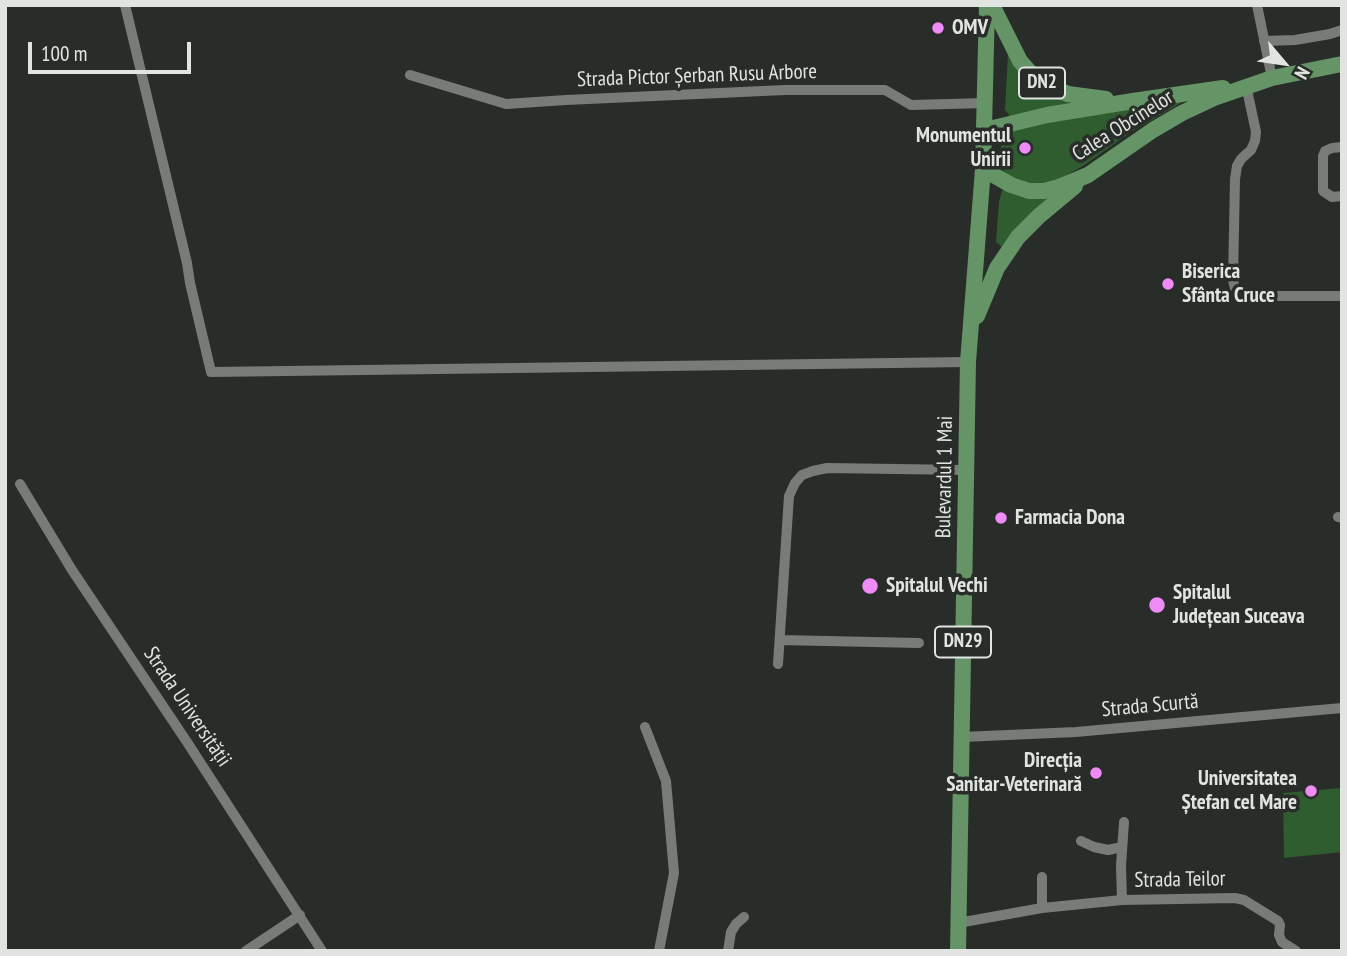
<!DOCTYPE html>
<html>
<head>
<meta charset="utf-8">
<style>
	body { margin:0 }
	#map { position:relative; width:1347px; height:956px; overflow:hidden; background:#292d29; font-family:"PT Sans Narrow",sans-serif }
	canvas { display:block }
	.frame { position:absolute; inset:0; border:7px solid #e2e4e2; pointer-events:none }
	.north { position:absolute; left:1249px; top:28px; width:70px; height:70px; -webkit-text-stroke:5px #292d29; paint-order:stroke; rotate:119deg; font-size:19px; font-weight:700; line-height:28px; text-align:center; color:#e2e4e2 }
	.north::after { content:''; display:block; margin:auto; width:24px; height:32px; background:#e2e4e2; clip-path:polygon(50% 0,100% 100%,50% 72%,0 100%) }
	.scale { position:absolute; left:28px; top:42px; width:163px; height:32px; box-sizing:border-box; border:4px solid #e2e4e2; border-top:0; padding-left:9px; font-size:21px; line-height:24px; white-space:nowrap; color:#e2e4e2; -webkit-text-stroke:5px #292d29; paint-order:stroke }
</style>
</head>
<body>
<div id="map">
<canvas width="1347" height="956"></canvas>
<div class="frame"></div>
<div class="north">N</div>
<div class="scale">100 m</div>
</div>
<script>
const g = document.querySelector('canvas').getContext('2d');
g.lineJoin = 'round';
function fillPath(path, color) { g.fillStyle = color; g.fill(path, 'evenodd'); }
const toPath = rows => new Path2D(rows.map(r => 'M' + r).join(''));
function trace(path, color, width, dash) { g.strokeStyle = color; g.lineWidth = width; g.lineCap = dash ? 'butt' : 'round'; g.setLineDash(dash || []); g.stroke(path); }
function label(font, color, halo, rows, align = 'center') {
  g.font = font + ' "PT Sans Narrow",sans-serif'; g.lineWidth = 7; g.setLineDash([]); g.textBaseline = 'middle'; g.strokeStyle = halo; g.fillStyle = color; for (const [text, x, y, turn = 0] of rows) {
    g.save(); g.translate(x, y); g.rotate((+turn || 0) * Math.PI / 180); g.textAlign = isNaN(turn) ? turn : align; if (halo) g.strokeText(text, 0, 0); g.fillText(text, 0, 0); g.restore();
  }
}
fillPath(toPath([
	[1008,53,1016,66,1096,102,1011,117,1005,110],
	[1189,98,1131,132,1083,166,1048,185,1030,186,1014,181,1004,171,1000,159,1001,146,1005,133,1016,126],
	[1006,189,1033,197,1048,199,1002,247,996,242,999,202,1002,190],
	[1342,788,1342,852,1284,858,1283,793]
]), '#2f5d30');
trace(toPath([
	[125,5,187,263,190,283,211,372,968,362],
	[1257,5,1272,78],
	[1264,41,1295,40,1330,34,1342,30],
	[410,75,506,104,566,100,785,90,885,90,911,105,986,103],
	[1246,85,1256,132,1255,141,1251,150,1241,159,1237,166,1235,179,1233,280,1235,289,1239,293,1248,296,1342,296],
	[1342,147,1332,148,1325,151,1323,156,1323,191,1332,197,1342,196],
	[20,484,72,570,187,742,322,951],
	[1338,517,1342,518],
	[780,640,919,643],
	[778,664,789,496,795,483,802,475,813,471,827,468,965,470],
	[645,727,666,781,674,873,659,951],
	[962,737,1076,732,1342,708],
	[1081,841,1094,847,1108,850,1122,847],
	[1122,900,1121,866,1124,822],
	[1042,908,1042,877],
	[958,923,1042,908,1122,900,1235,898,1244,900,1278,921,1280,925,1279,935,1282,942,1296,951],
	[246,951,300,915],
	[728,951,731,932,736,924,744,917]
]), '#787c78', 10);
trace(toPath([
	[992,5,1020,61,1034,77,1051,87,1068,94,1106,99],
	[985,130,1047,115,1133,101,1223,88],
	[983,169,1011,185,1029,191,1044,191,1059,187,1088,175,1153,130,1182,113,1214,98,1272,78,1342,64],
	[977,316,997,268,1018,237,1039,216,1075,186],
	[958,951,968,362,983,169,987,5]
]), '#659466', 16);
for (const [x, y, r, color] of [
	[938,28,7,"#ef8bf7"],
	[1025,148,7,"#ef8bf7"],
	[1168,284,7,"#ef8bf7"],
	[1001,518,7,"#ef8bf7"],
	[870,586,9,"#ef8bf7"],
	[1157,605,9,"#ef8bf7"],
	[1096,773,7,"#ef8bf7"],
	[1311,791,7,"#ef8bf7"]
]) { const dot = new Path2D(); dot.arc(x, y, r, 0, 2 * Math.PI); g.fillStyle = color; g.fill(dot); trace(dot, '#292d29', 2.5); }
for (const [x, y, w] of [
	[1042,83,46],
	[963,642,56]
]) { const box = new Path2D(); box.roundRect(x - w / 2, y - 15.5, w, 31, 5); g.fillStyle = '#292d29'; g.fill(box); trace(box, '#e2e4e2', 2); }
label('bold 19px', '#e2e4e2', null, [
	["DN2",1042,83],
	["DN29",963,642]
]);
label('bold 21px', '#e2e4e2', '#292d29', [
	["OMV",952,28],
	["Monumentul",1011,136,"right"],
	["Unirii",1011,160,"right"],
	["Biserica",1182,272],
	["Sfânta Cruce",1182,296],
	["Farmacia Dona",1015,518],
	["Spitalul Vechi",886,586],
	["Spitalul",1173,593],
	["Județean Suceava",1173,617],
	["Direcția",1082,761,"right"],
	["Sanitar-Veterinară",1082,785,"right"],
	["Universitatea",1297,779,"right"],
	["Ștefan cel Mare",1297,803,"right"]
], 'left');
label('21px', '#e2e4e2', '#292d29', [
	["Strada Pictor Șerban Rusu Arbore",697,76,-2],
	["Calea Obcinelor",1123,126,-32],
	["Bulevardul 1 Mai",945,477,-89],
	["Strada Scurtă",1150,706,-5],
	["Strada Universității",187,707,56],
	["Strada Teilor",1180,880,-1]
]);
</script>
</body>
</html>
